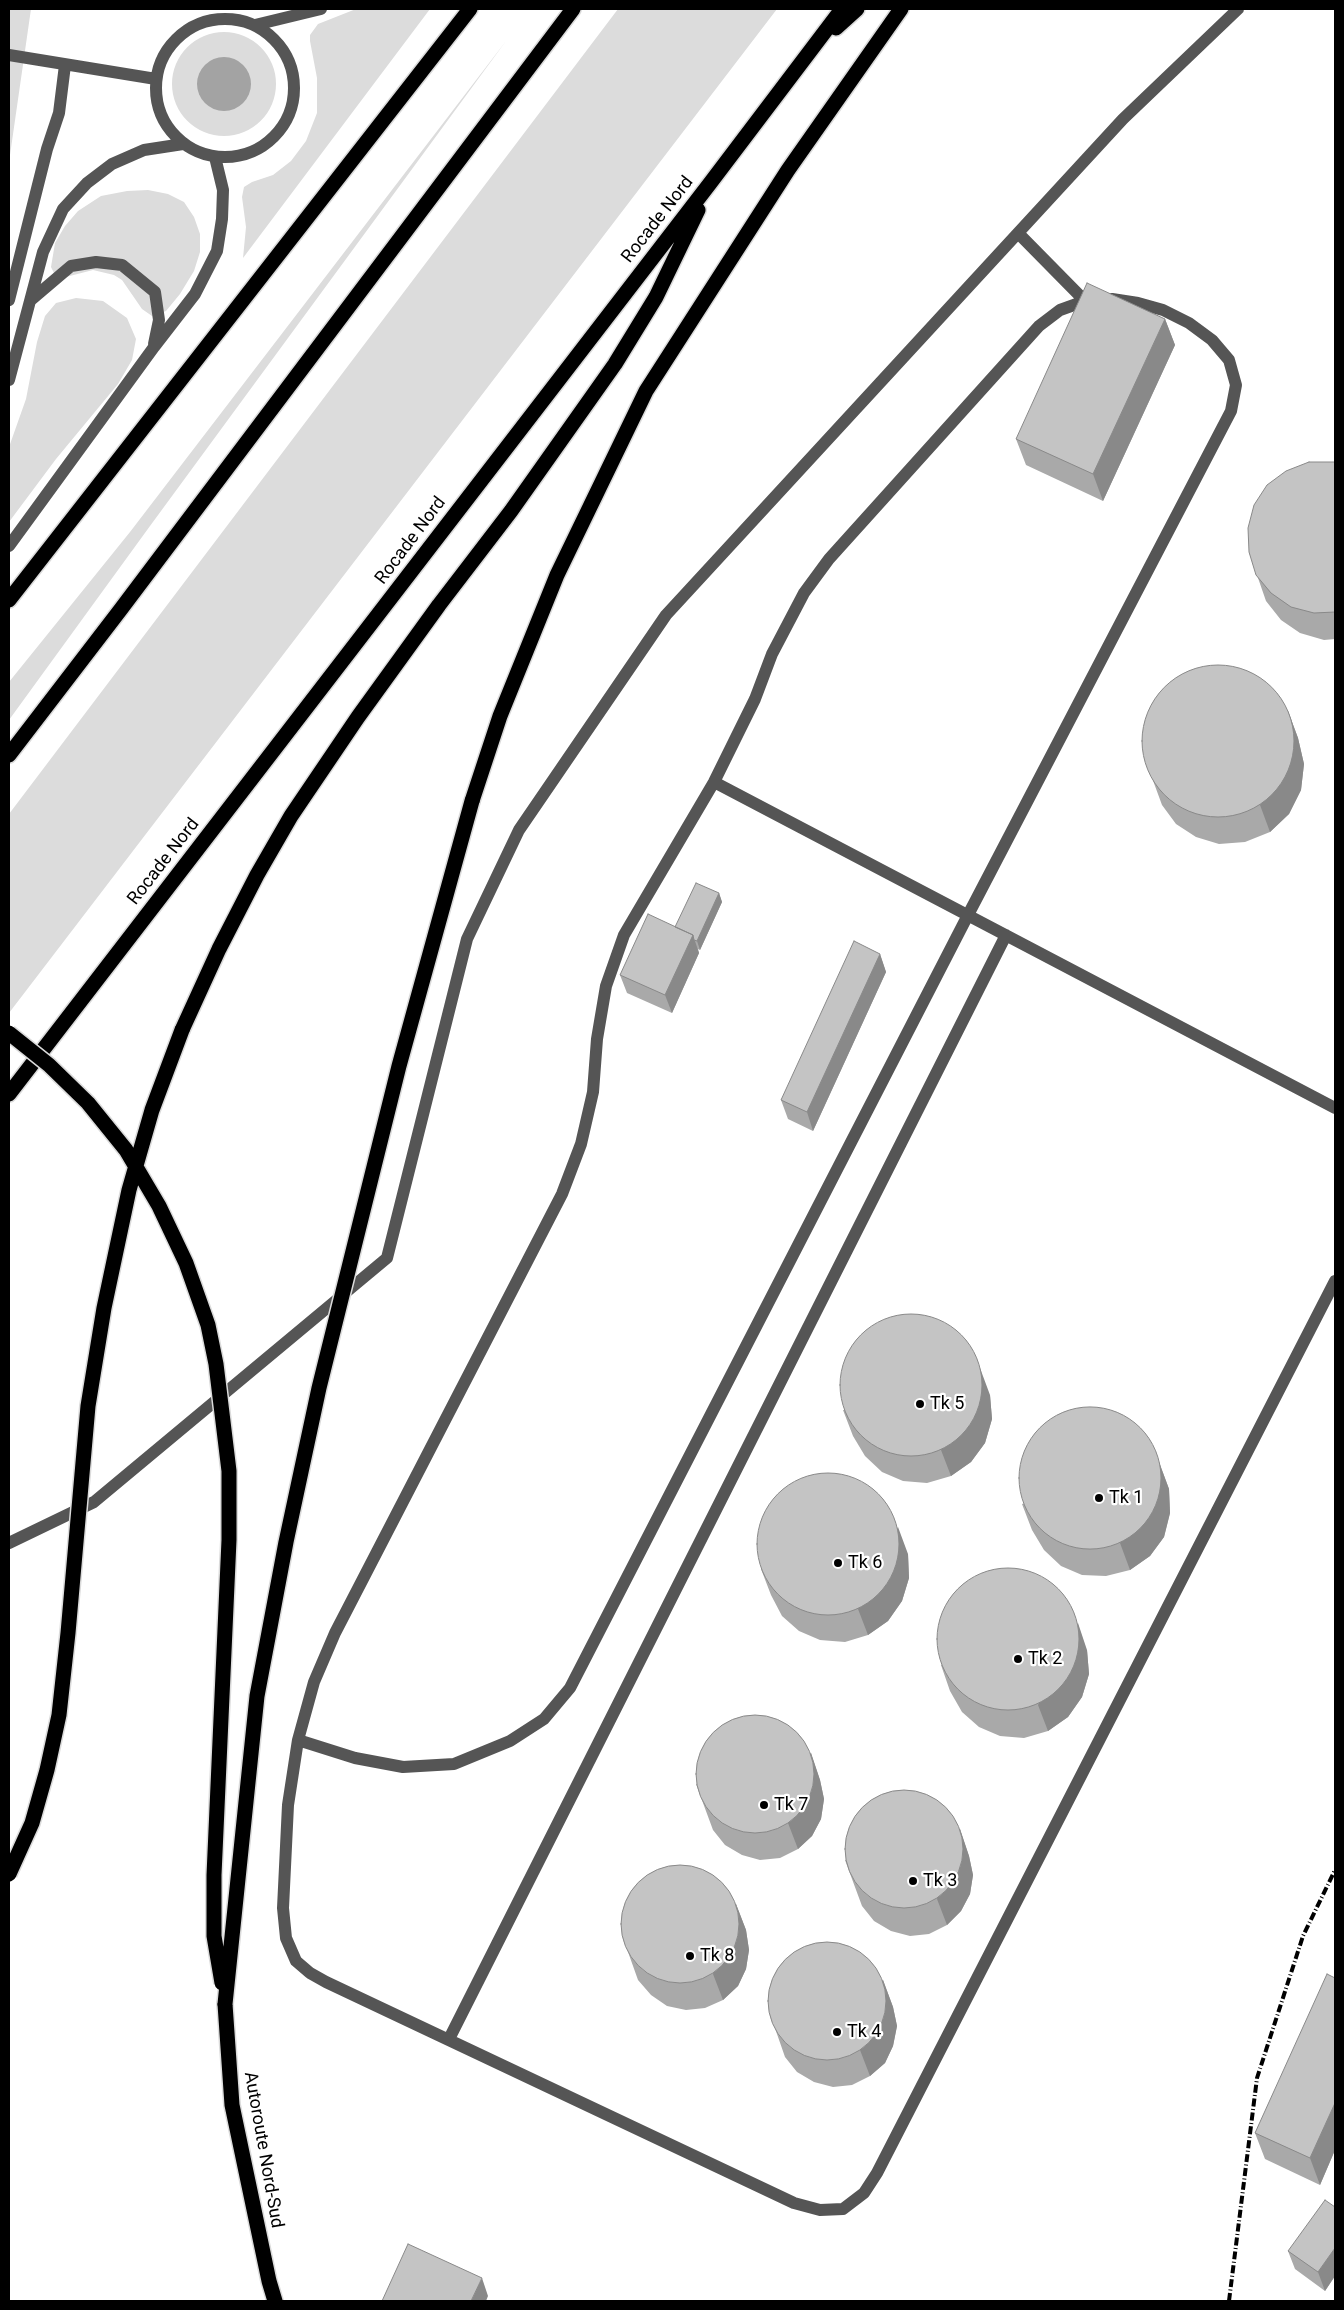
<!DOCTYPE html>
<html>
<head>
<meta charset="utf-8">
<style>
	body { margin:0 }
	#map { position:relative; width:1344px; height:2310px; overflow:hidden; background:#fff; font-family:Roboto,sans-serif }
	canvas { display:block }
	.frame { position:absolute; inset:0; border:10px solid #000; pointer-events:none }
</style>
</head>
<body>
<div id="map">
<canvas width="1344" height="2310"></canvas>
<div class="frame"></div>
</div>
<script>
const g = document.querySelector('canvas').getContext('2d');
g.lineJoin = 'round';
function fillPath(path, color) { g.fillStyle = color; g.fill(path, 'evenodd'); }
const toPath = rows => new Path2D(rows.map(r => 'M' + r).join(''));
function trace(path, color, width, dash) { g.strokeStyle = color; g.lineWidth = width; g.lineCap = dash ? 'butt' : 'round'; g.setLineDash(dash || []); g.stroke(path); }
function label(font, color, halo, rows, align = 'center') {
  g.font = font + ' Roboto,sans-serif'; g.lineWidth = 4.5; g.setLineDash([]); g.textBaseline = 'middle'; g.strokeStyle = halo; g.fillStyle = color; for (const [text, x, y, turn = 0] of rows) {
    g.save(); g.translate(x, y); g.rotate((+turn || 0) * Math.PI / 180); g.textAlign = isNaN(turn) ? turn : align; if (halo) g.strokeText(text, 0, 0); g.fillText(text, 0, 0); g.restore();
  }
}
fillPath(toPath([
	[9,9,31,9,9,162],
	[356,9,430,9,243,258,246,227,242,197,244,187,252,182,273,175,291,161,306,141,317,113,317,78,310,41,310,35,318,24],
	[618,9,777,9,9,1013,9,814],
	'172 84a52 52 0 1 1 104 0a52 52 0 1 1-104 0Z',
	[506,41,150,526,9,720,9,682,130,532],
	[148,190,168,194,184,202,194,217,200,234,200,252,194,271,180,294,166,311,152,316,142,309,122,280,114,275,93,270,62,278,55,275,51,267,55,243,65,226,78,211,101,196,127,191],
	[76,298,103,301,127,318,136,339,132,360,118,384,56,459,9,522,9,447,26,399,37,342,45,316,56,303]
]), '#dcdcdc');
fillPath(toPath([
	'197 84a27 27 0 1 1 54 0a27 27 0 1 1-54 0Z'
]), '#a3a3a3');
const highway = toPath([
	[836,28,857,9],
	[9,600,470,9],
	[9,755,121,609,573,9],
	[472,801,500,716,557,575,646,391,788,170,901,9],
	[182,1030,219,949,257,875,291,816,358,717,439,605,511,511,615,364,656,297,698,210],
	[9,1094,711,182,842,9],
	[225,2004,232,2105,269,2281,275,2301]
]);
trace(highway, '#dbdbdb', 18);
trace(toPath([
	'156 88a69 69 0 1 1 138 0a69 69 0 1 1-138 0Z',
	[255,25,321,9],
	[9,55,156,79],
	[1018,233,1085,301],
	[9,300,47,149,59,113,65,65],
	[31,300,71,266,96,262,122,265,155,292,159,320,154,344],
	[9,380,43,252,63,209,87,183,112,164,144,150,183,144],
	[9,546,154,347,195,294,217,251,222,219,223,190,215,157],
	[714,782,1335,1108],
	[9,1543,94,1502,387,1258,467,939,519,830,666,615,1123,119,1238,9],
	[298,1740,355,1758,403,1767,454,1764,510,1741,544,1719,570,1688,968,915,1231,411,1236,385,1229,360,1212,340,1189,323,1163,310,1138,303,1112,299,1085,301,1060,310,1039,326,829,559,804,593,772,654,755,699,714,782,624,935,606,986,597,1039,593,1092,581,1144,562,1194,335,1633,314,1682,298,1740,288,1805,283,1908,286,1938,296,1961,310,1973,326,1982,794,2203,820,2210,843,2209,864,2193,877,2173,1335,1281],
	[449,2039,1006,935]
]), '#555', 12);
trace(highway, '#000', 15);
trace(toPath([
	[1229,2301,1257,2078,1303,1936,1335,1870]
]), '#000', 4, [8, 2.5, 1, 2.5]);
const highwayBridge = toPath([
	[9,1033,49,1065,88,1103,126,1150,159,1206,186,1263,208,1325,216,1364,229,1471,229,1540,214,1875,214,1936,222,1983],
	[9,1874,32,1823,47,1770,59,1715,68,1633,88,1406,104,1308,129,1190,152,1110,182,1030],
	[225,2004,257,1696,286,1542,319,1388,399,1066,472,801]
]);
trace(highwayBridge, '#dbdbdb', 18, []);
trace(highwayBridge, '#000', 15);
fillPath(toPath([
	[1165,319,1175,345,1103,501,1026,465,1016,439],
	[1335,462,1335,639,1324,640,1300,633,1281,620,1266,601,1249,552],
	[1288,711,1298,738,1304,764,1301,790,1289,814,1270,832,1245,842,1219,844,1196,837,1176,824,1162,805,1144,756],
	[719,893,722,902,700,950,698,949,699,953,672,1013,627,993,620,975,675,927],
	[880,954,886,972,813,1131,788,1119,781,1100],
	[990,1395,992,1419,985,1443,971,1462,951,1476,927,1483,903,1481,882,1472,865,1456,853,1436,843,1410],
	[1159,1462,1169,1489,1170,1513,1164,1537,1150,1556,1130,1570,1106,1576,1082,1575,1061,1566,1044,1550,1032,1530,1022,1504],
	[908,1554,909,1578,902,1601,888,1621,868,1635,845,1642,820,1640,799,1631,782,1616,771,1595,761,1569],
	[1087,1650,1089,1674,1082,1697,1068,1717,1048,1731,1024,1738,1000,1736,979,1727,962,1712,950,1691,941,1665],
	[811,1753,820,1780,824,1799,821,1819,812,1836,798,1849,780,1858,760,1860,742,1855,725,1845,713,1830,696,1784],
	[960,1829,969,1856,973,1875,970,1894,961,1911,947,1925,929,1934,910,1936,891,1931,874,1921,862,1906,845,1860],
	[736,1904,746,1930,749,1950,746,1969,738,1986,723,2000,705,2008,686,2010,667,2006,651,1995,638,1980,622,1935],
	[1335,1978,1335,2150,1320,2185,1265,2159,1255,2133],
	[883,1980,893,2007,897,2026,893,2046,885,2063,870,2076,852,2085,833,2087,814,2082,797,2072,785,2057,769,2011],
	[1335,2207,1335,2276,1325,2291,1295,2269,1288,2251]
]), '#a9a9a9');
fillPath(toPath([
	[1165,319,1175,345,1103,501,1093,474],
	[1288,711,1298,738,1304,764,1301,790,1289,814,1270,832,1260,805],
	[719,893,722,902,700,950,697,941],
	[693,935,699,953,672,1013,665,995],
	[880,954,886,972,813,1131,807,1112],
	[980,1368,990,1395,992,1419,985,1443,971,1462,951,1476,941,1450],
	[1159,1462,1169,1489,1170,1513,1164,1537,1150,1556,1130,1570,1120,1543],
	[898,1527,908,1554,909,1578,902,1601,888,1621,868,1635,858,1609],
	[1078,1623,1087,1650,1089,1674,1082,1697,1068,1717,1048,1731,1038,1705],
	[811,1753,820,1780,824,1799,821,1819,812,1836,798,1849,788,1823],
	[960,1829,969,1856,973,1875,970,1894,961,1911,947,1925,937,1899],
	[736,1904,746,1930,749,1950,746,1969,738,1986,723,2000,713,1974],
	[883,1980,893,2007,897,2026,893,2046,885,2063,870,2076,860,2050],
	[1335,2103,1335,2150,1320,2185,1310,2158],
	[1335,2248,1335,2276,1325,2291,1318,2272],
	[482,2278,488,2296,486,2301,471,2301]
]), '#898989');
const building = toPath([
	[1087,283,1165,319,1093,474,1016,439,1087,283],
	[1309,462,1335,462,1335,612,1314,613,1291,607,1271,593,1256,575,1249,552,1248,528,1254,505,1267,485,1286,471,1309,462],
	'1142 741a76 76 0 1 1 152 0a76 76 0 1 1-152 0Z',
	[696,883,719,893,697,941,694,940,693,935,675,927,696,883],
	[648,914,693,935,665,995,620,975,648,914],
	[854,941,880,954,807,1112,781,1100,854,941],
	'840 1385a71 71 0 1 1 142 0a71 71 0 1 1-142 0Z',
	'1019 1478a71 71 0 1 1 142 0a71 71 0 1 1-142 0Z',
	'757 1544a71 71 0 1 1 142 0a71 71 0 1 1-142 0Z',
	'937 1639a71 71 0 1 1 142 0a71 71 0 1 1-142 0Z',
	'696 1774a59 59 0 1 1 118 0a59 59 0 1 1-118 0Z',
	'845 1849a59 59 0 1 1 118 0a59 59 0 1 1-118 0Z',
	'621 1924a59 59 0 1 1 118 0a59 59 0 1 1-118 0Z',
	'768 2001a59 59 0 1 1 118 0a59 59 0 1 1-118 0Z',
	[1327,1974,1335,1978,1335,2103,1310,2158,1255,2133,1327,1974],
	[1325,2200,1335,2207,1335,2248,1318,2272,1288,2251,1325,2200],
	[408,2244,482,2278,471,2301,382,2301,408,2244]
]);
fillPath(building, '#c4c4c4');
trace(building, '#898989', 1);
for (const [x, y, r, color] of [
	[920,1404,5,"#000"],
	[1099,1498,5,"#000"],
	[838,1563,5,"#000"],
	[1018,1659,5,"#000"],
	[764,1805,5,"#000"],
	[913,1881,5,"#000"],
	[690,1956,5,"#000"],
	[837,2032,5,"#000"]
]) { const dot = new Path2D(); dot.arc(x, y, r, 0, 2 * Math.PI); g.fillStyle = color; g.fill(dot); trace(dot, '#fff', 2); }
label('18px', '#000', '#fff', [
	["Rocade Nord",658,220,-52],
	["Rocade Nord",411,541,-53],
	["Rocade Nord",164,862,-52],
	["Autoroute Nord-Sud",263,2150,80]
]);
label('18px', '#000', '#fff', [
	["Tk 5",930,1404],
	["Tk 1",1109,1498],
	["Tk 6",848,1563],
	["Tk 2",1028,1659],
	["Tk 7",774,1805],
	["Tk 3",923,1881],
	["Tk 8",700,1956],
	["Tk 4",847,2032]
], 'left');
</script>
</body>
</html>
